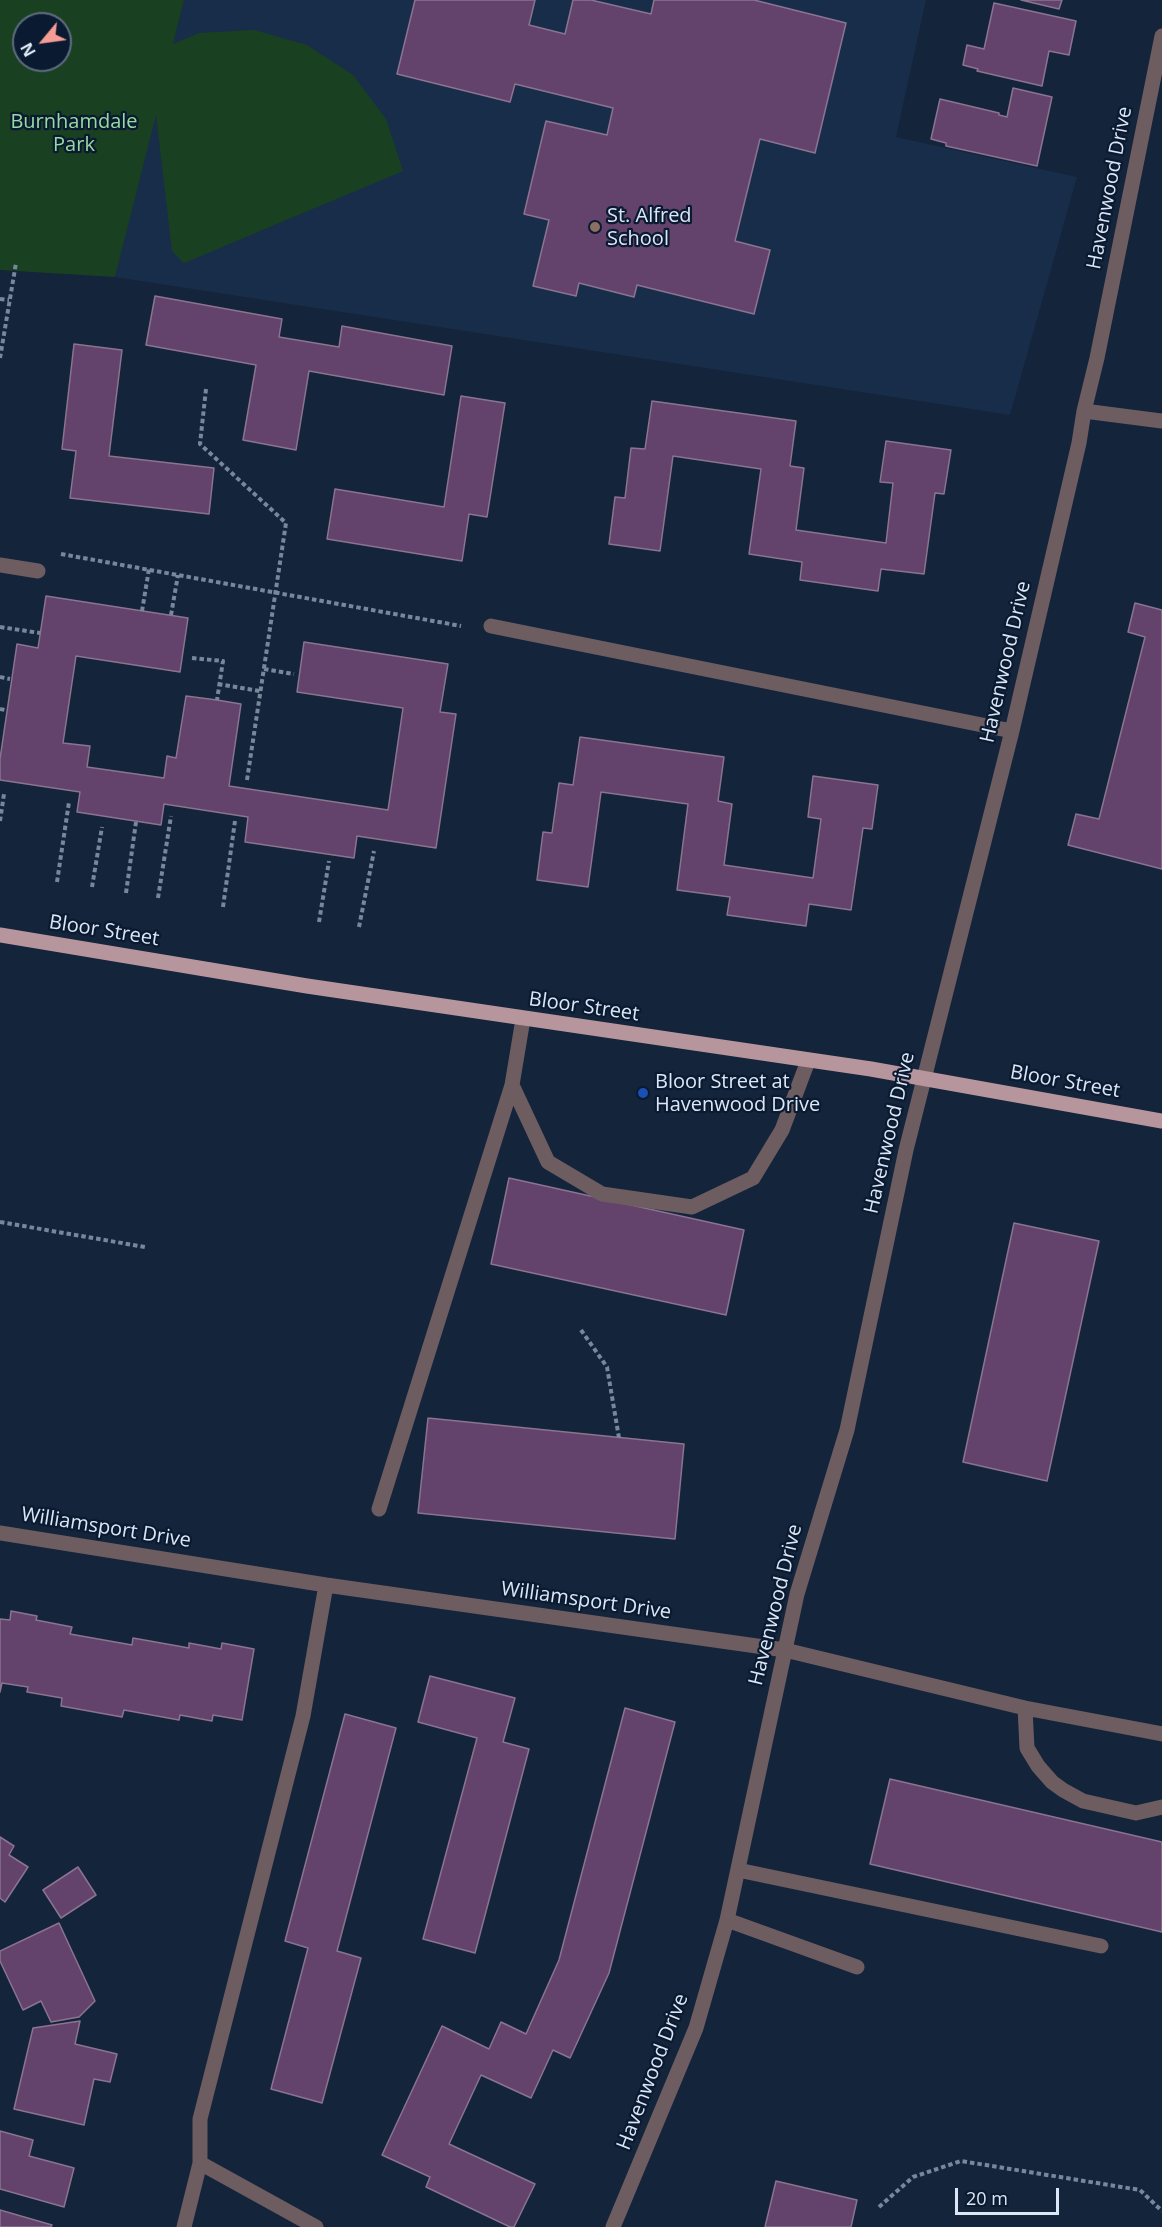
<!DOCTYPE html>
<html>
<head>
<meta charset="utf-8">
<style>
	body { margin:0 }
	#map { position:relative; width:1162px; height:2227px; overflow:hidden; background:#13243b; font-family:"Open Sans",sans-serif }
	canvas { display:block }
	.north { position:absolute; left:12px; top:12px; width:60px; height:60px; box-sizing:border-box; background:#0a1a30; border:2px solid #5e6c7f; border-radius:50%; rotate:241deg; font-size:16px; font-weight:700; line-height:24px; text-align:center; color:#dbe6f6 }
	.north::after { content:''; display:block; margin:auto; width:21px; height:27px; background:#f59c95; clip-path:polygon(50% 0,100% 100%,50% 72%,0 100%) }
	.scale { position:absolute; left:955px; top:2188px; width:104px; height:27px; box-sizing:border-box; border:3px solid #dbe6f6; border-top:0; padding-left:8px; font-size:18px; line-height:21px; white-space:nowrap; color:#dbe6f6; -webkit-text-stroke:4px #0a1a30; paint-order:stroke }
</style>
</head>
<body>
<div id="map">
<canvas width="1162" height="2227"></canvas>
<div class="north">N</div>
<div class="scale">20 m</div>
</div>
<script>
const g = document.querySelector('canvas').getContext('2d');
g.lineJoin = 'round';
function fillPath(path, color) { g.fillStyle = color; g.fill(path, 'evenodd'); }
const toPath = rows => new Path2D(rows.map(r => 'M' + r).join(''));
function trace(path, color, width, dash) { g.strokeStyle = color; g.lineWidth = width; g.lineCap = dash ? 'butt' : 'round'; g.setLineDash(dash || []); g.stroke(path); }
function label(font, color, halo, rows, align = 'center') {
  g.font = font + ' "Open Sans",sans-serif'; g.lineWidth = 4.5; g.setLineDash([]); g.textBaseline = 'middle'; g.strokeStyle = halo; g.fillStyle = color; for (const [text, x, y, turn = 0] of rows) {
    g.save(); g.translate(x, y); g.rotate((+turn || 0) * Math.PI / 180); g.textAlign = isNaN(turn) ? turn : align; if (halo) g.strokeText(text, 0, 0); g.fillText(text, 0, 0); g.restore();
  }
}
fillPath(toPath([
	[184,0,926,0,896,137,1077,177,1010,415,115,277]
]), '#182d49');
fillPath(toPath([
	[0,0,184,0,173,44,199,33,254,30,307,45,353,75,386,119,403,171,184,263,172,251,156,115,115,277,0,270],
	[24,24,60,24,60,60,24,60]
]), '#1a4022');
const building = toPath([
	[415,0,535,0,529,25,565,34,573,0,591,0,651,14,654,0,754,0,846,23,815,153,760,139,735,241,770,250,754,314,637,285,634,297,579,283,576,296,533,286,549,220,524,214,546,121,607,135,613,108,515,84,510,102,397,74,415,0],
	[1021,0,1062,0,1059,9,1021,0],
	[994,3,1076,21,1069,55,1049,51,1042,86,977,71,978,69,963,65,967,45,984,49,994,3],
	[1013,88,1052,97,1037,166,946,146,946,143,931,139,940,99,999,113,999,115,1007,117,1013,88],
	[155,296,282,319,279,337,339,347,342,326,452,346,444,395,309,371,296,450,243,440,256,365,146,345,155,296],
	[74,344,122,350,109,456,214,468,209,514,70,498,76,451,62,449,74,344],
	[461,396,505,403,487,517,469,514,462,561,327,539,335,489,444,507,461,396],
	[652,401,796,421,790,466,804,468,796,530,886,543,893,483,880,482,886,441,951,450,944,494,935,493,924,574,881,569,878,591,800,580,802,562,749,554,761,469,673,456,660,551,609,544,615,497,625,498,631,448,645,449,652,401],
	[46,596,188,618,180,672,76,656,63,743,90,746,87,767,164,778,167,756,176,758,186,696,217,700,241,704,229,786,388,810,403,708,297,692,304,642,448,664,440,712,456,714,436,848,357,836,354,858,245,842,248,817,164,804,161,825,77,812,80,792,0,780,0,759,17,644,38,648,46,596],
	[1135,603,1162,610,1162,869,1068,845,1076,814,1099,819,1145,637,1128,632,1135,603],
	[580,737,724,757,718,801,732,804,724,865,813,878,821,819,808,817,813,776,878,785,872,829,863,828,851,910,809,904,806,926,727,915,730,897,677,890,688,804,601,792,588,887,537,880,543,832,552,833,559,783,573,785,580,737],
	[509,1178,744,1230,726,1315,491,1264,509,1178],
	[1014,1223,1099,1241,1047,1481,963,1462,1014,1223],
	[428,1418,684,1444,675,1539,418,1513,428,1418],
	[11,1611,37,1616,36,1620,72,1627,70,1634,132,1645,133,1638,189,1648,189,1643,221,1649,222,1643,254,1649,242,1720,213,1715,212,1721,180,1715,179,1720,124,1710,122,1717,61,1706,62,1698,27,1692,28,1687,2,1683,0,1692,0,1619,10,1620,11,1611],
	[430,1676,515,1698,503,1742,529,1749,475,1953,423,1939,477,1738,418,1722,430,1676],
	[625,1708,675,1722,609,1973,570,2058,553,2050,531,2098,481,2075,449,2144,535,2184,514,2227,510,2227,426,2187,430,2177,382,2155,442,2026,489,2049,501,2022,526,2034,559,1960,625,1708],
	[345,1714,396,1728,337,1951,361,1958,322,2103,271,2089,308,1948,285,1941,345,1714],
	[890,1779,1162,1842,1162,1932,870,1864,890,1779],
	[0,1837,14,1846,9,1855,28,1867,5,1902,0,1898,0,1837],
	[78,1867,96,1895,61,1918,43,1890,78,1867],
	[59,1923,95,2001,79,2017,51,2022,41,2001,23,2010,0,1961,0,1951,59,1923],
	[80,2021,75,2044,117,2054,110,2082,94,2079,84,2125,14,2109,33,2028,80,2021],
	[0,2131,33,2140,29,2156,74,2168,64,2207,0,2189,0,2131],
	[776,2181,857,2200,851,2227,765,2227,776,2181],
	[0,2210,52,2225,51,2227,0,2227,0,2210]
]);
fillPath(building, '#63426b');
trace(building, '#8a7490', 1.5);
trace(toPath([
	[0,299,9,300],
	[0,358,16,263],
	[206,389,200,444,286,523,247,780],
	[61,554,461,626],
	[142,611,149,569],
	[171,615,178,575],
	[0,627,40,633],
	[192,658,223,661,217,700],
	[264,669,294,674],
	[0,677,10,679],
	[218,684,260,691],
	[0,709,5,710],
	[0,821,4,794],
	[57,882,69,802],
	[92,887,102,827],
	[126,893,136,822],
	[158,898,171,816],
	[223,907,235,821],
	[319,922,329,861],
	[359,927,374,851],
	[0,1222,145,1247],
	[581,1330,607,1367,619,1438],
	[879,2207,913,2177,961,2161,1140,2190,1162,2211]
]), '#79879a', 4, [4.5, 3]);
trace(toPath([
	[1084,411,1162,421],
	[0,565,38,571],
	[491,626,1012,731],
	[512,1085,548,1162,602,1194,692,1207,753,1178,782,1130,808,1061],
	[379,1509,512,1085,523,1019],
	[0,1533,326,1585,785,1650,1025,1708,1162,1734],
	[1025,1708,1027,1748,1038,1766,1052,1782,1063,1790,1083,1801,1136,1813,1162,1807],
	[738,1870,1101,1946],
	[727,1920,857,1967],
	[200,2163,316,2227],
	[184,2227,200,2163,200,2119,303,1716,326,1585],
	[613,2227,696,2028,727,1920,797,1594,847,1430,906,1150,1012,731,1079,443,1084,411,1097,358,1162,36]
]), '#6d5c60', 15);
trace(toPath([
	[0,935,307,986,871,1069,1162,1121]
]), '#b7959d', 15);
for (const [x, y, r, color] of [
	[595,227,6,"#8d6e63"],
	[643,1093,6,"#1a4fb4"]
]) { const dot = new Path2D(); dot.arc(x, y, r, 0, 2 * Math.PI); g.fillStyle = color; g.fill(dot); trace(dot, '#0a1a30', 2); }
label('20px', '#97daa0', '#0a1a30', [
	["Burnhamdale",74,122],
	["Park",74,145]
]);
label('20px', '#dbe6f6', '#0a1a30', [
	["Havenwood Drive",1110,188,-79],
	["Havenwood Drive",1006,662,-77],
	["Bloor Street",104,931,9],
	["Bloor Street",584,1007,8],
	["Bloor Street",1065,1082,10],
	["Havenwood Drive",890,1133,-77],
	["Williamsport Drive",106,1528,9],
	["Williamsport Drive",586,1601,8],
	["Havenwood Drive",776,1605,-76],
	["Havenwood Drive",653,2072,-69]
]);
label('20px', '#dbe6f6', '#0a1a30', [
	["St. Alfred",607,216],
	["School",607,239],
	["Bloor Street at",655,1082],
	["Havenwood Drive",655,1105]
], 'left');
</script>
</body>
</html>
